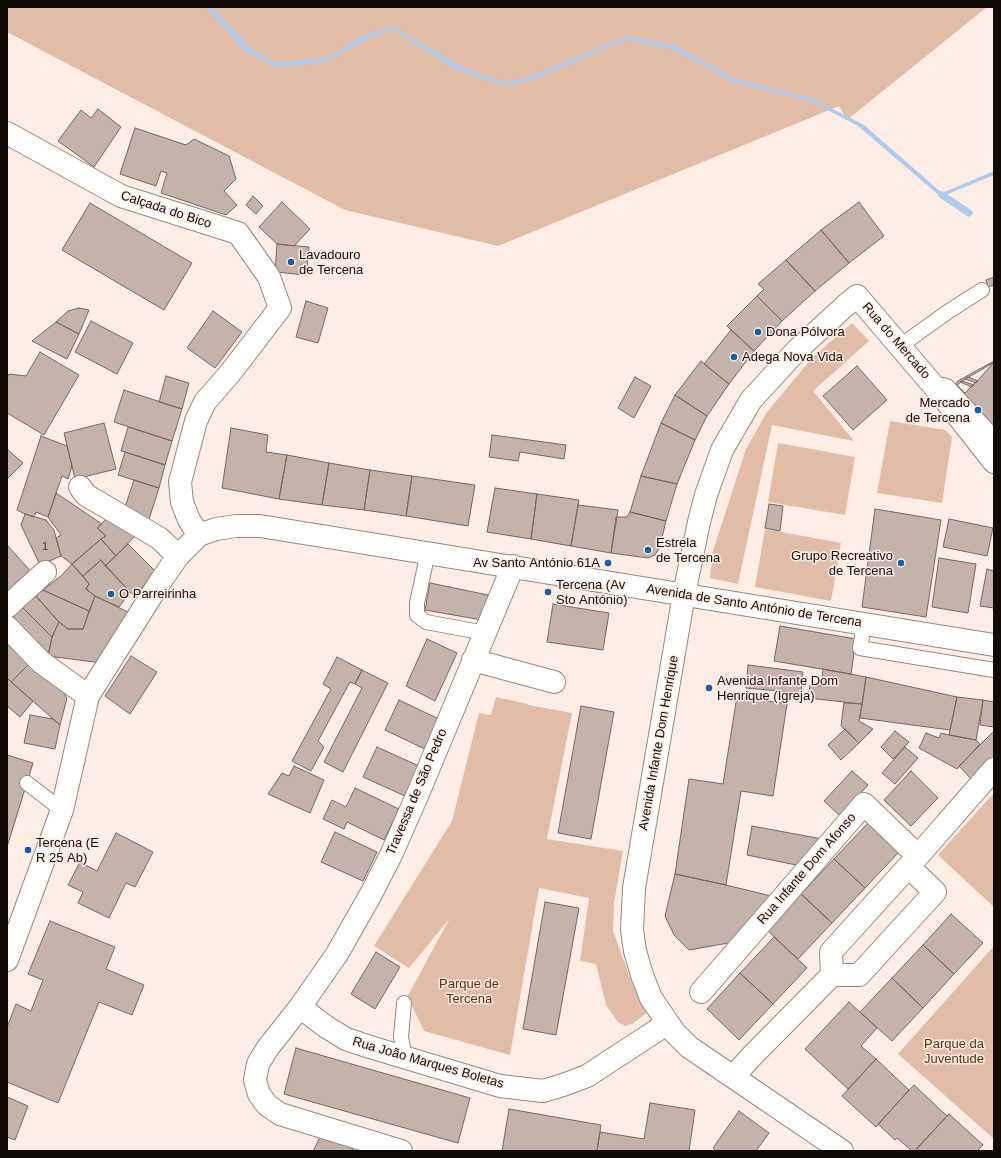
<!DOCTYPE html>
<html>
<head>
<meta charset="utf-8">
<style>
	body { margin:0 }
	#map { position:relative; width:1001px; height:1158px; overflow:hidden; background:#feede4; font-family:Helvetica,sans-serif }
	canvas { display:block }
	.frame { position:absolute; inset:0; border:8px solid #120c09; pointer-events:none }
</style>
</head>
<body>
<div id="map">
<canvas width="1001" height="1158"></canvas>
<div class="frame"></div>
</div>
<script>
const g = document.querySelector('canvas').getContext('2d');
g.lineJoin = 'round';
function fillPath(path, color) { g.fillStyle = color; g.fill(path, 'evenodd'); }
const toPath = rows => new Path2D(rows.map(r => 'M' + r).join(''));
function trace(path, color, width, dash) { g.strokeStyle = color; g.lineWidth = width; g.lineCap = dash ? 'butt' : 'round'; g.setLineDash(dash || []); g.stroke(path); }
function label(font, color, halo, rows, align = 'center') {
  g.font = font + ' Helvetica,sans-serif'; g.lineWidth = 3; g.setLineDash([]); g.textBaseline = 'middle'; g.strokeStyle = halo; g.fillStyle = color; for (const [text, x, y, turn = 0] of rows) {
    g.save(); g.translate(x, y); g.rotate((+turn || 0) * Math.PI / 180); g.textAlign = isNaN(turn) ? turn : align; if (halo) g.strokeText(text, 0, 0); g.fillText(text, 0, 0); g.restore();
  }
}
fillPath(toPath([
	[7,7,987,7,847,120,839,106,498,246,345,210,7,32],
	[852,323,869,341,813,391,854,441,772,425,738,584,710,578,713,551,746,449,767,412,813,357],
	[890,421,945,430,952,437,942,503,877,493],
	[778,443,855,457,845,515,768,502],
	[765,529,841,543,831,601,755,587],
	[496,697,528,704,528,705,572,713,547,839,623,851,614,903,613,931,632,983,647,1013,632,1024,625,1026,618,1022,606,1005,596,964,580,961,589,898,539,888,510,1055,424,1031,412,1006,404,1003,450,918,409,968,374,946,452,821,479,713,491,715],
	[994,793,994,907,938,855],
	[994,946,994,1139,898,1054]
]), '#e1bca7');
fillPath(toPath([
	[206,7,212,7,250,48,276,63,328,57,365,35,392,26,462,67,506,83,532,76,626,36,674,45,735,79,811,98,864,125,942,193,994,171,994,175,941,197,858,126,810,101,734,82,672,49,626,39,533,80,505,86,455,69,392,29,367,39,329,60,309,64,276,67,244,50]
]), '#adcaef');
trace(toPath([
	[942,195,969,213]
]), '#adcaef', 7);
const building = toPath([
	[98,109,121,127,94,167,58,141,81,110,91,118,98,109],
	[135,128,186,145,194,139,229,156,236,179,224,191,237,205,226,215,161,193,167,173,161,171,156,186,120,174,135,128],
	[253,196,263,206,256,214,246,205,253,196],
	[282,202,310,229,294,246,277,244,259,227,282,202],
	[859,202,884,236,849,263,821,230,859,202],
	[90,203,192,263,164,310,62,250,90,203],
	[821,230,849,263,815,291,786,260,821,230],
	[277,244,309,247,306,275,275,272,277,244],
	[786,260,815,291,782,321,757,296,764,289,758,284,786,260],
	[994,277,994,285,988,287,986,280,994,277],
	[757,296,782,321,754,351,727,326,757,296],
	[306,301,328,308,318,343,296,337,306,301],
	[79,308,89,310,79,334,56,322,68,311,79,308],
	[213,311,242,332,215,368,187,348,213,311],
	[91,321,133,343,117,374,75,352,91,321],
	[56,322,79,334,67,359,32,341,56,322],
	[731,330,754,351,729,384,704,364,731,330],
	[40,352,79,375,44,435,7,413,7,378,9,374,26,376,40,352],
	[701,361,729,384,707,416,675,395,701,361],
	[994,361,993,363,962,381,957,385,965,393,964,394,955,385,958,381,994,361],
	[994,362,994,426,964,394,980,378,994,362],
	[857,366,887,400,853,430,823,396,857,366],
	[166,376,189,383,182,409,159,402,166,376],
	[635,377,651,386,634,418,618,408,635,377],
	[968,377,978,381,976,383,965,379,968,377],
	[962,381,974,385,972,387,960,382,962,381],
	[124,390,182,409,172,441,114,422,124,390],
	[675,395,707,416,695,440,661,423,675,395],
	[104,423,116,469,75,479,64,433,104,423],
	[661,423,695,440,677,484,641,476,661,423],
	[128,427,172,441,165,465,125,452,121,451,128,427],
	[231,428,268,435,266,452,287,455,279,499,222,488,231,428],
	[492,435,566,445,564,459,520,452,518,461,489,457,492,435],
	[41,436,67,446,72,466,68,479,62,476,48,517,36,512,34,517,25,514,17,510,41,436],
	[7,449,23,463,7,479,7,449],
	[125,452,165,465,159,488,118,475,125,452],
	[287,455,329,463,322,505,279,499,287,455],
	[329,463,370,470,364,510,322,505,329,463],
	[370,470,412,476,406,516,364,510,370,470],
	[412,476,475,485,468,526,406,516,412,476],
	[641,476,677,484,666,521,630,512,641,476],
	[134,480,159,488,149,519,124,510,134,480],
	[495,488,537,494,531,539,487,532,495,488],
	[56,493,102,524,97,528,106,536,101,539,72,564,61,556,56,538,61,535,48,517,56,493],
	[537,494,579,500,571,546,531,539,537,494],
	[769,504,783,506,780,531,765,528,769,504],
	[578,505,618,510,611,553,571,546,578,505],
	[875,509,941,520,926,617,862,607,875,509],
	[630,512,666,521,660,546,655,555,648,558,611,553,616,517,627,517,630,512],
	[112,513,135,536,116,556,101,539,106,536,97,528,112,513],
	[25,514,46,520,54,530,61,556,40,565,21,525,25,514],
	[949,519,993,528,987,556,943,547,949,519],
	[101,539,116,556,105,566,101,560,83,576,72,564,101,539],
	[128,544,156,572,134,596,105,566,128,544],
	[7,545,35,576,7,601,7,545],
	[939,558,976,564,968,613,932,607,939,558],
	[101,560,130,592,119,607,95,596,86,589,89,584,83,576,101,560],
	[72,564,89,584,86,589,95,596,89,611,43,590,61,576,72,564],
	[987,569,994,571,994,608,980,606,987,569],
	[430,583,488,595,482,620,425,610,430,583],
	[43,590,89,611,83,629,68,629,59,622,35,595,43,590],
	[35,595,59,622,52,637,21,606,35,595],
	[95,596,130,613,102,663,48,656,52,637,59,622,68,629,83,629,95,596],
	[553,604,609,613,603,650,547,642,553,604],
	[21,606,52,637,48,656,7,617,21,606],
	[780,626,856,639,851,674,774,661,780,626],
	[7,636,32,661,11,682,7,678,7,636],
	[427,639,457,653,435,701,406,686,427,639],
	[131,656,157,672,130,714,105,696,131,656],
	[337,657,362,670,355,684,350,682,318,741,324,747,311,771,292,761,331,689,323,684,337,657],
	[32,661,62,690,67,698,60,725,11,682,32,661],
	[748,665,803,672,801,693,746,688,748,665],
	[823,669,866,677,862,704,808,698,810,685,821,686,823,669],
	[362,670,388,683,343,772,324,762,362,688,355,684,362,670],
	[866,677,957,697,950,730,860,718,866,677],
	[7,678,33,701,20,717,7,706,7,678],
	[737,696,787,704,773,796,741,791,726,885,675,874,689,779,723,784,737,696],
	[957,697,983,700,976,740,949,735,957,697],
	[399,700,441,720,427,750,385,730,399,700],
	[983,700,994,702,994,727,980,725,983,700],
	[844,703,862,704,859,721,873,729,859,743,841,726,844,703],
	[581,706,614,712,591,839,558,833,581,706],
	[30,715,53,719,60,725,55,749,24,743,30,715],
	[845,729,859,743,841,760,828,745,845,729],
	[895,731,909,742,893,759,881,747,895,731],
	[994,731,994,758,972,780,959,766,994,731],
	[926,733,939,738,941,733,949,735,976,740,980,744,957,769,919,748,926,733],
	[377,747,419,766,405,796,363,777,377,747],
	[905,747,918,758,895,784,882,773,905,747],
	[7,755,33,763,7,847,7,755],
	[294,766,324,780,310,813,268,794,282,773,289,776,294,766],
	[852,771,868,785,840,816,824,801,852,771],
	[911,771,938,798,911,826,884,800,911,771],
	[355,788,399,809,384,840,347,822,344,829,323,819,332,800,346,807,355,788],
	[868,823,899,852,865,888,834,859,868,823],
	[752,826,822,839,801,866,747,855,752,826],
	[335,832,377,852,363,881,321,862,335,832],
	[116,833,153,852,135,887,126,883,109,918,78,903,83,892,68,885,80,862,97,871,116,833],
	[834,859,865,888,832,923,801,894,834,859],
	[675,874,726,885,771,896,734,942,689,950,674,935,665,916,675,874],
	[801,894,832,923,798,959,767,930,801,894],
	[545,902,579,908,556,1035,523,1029,545,902],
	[951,914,983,943,954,974,923,945,951,914],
	[50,921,115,947,106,969,144,985,132,1015,99,1002,58,1103,7,1082,7,1027,16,1004,31,1011,43,980,28,974,50,921],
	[774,937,807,968,773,1004,740,973,774,937],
	[923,945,954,974,923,1008,892,978,923,945],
	[376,952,400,967,375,1009,351,994,376,952],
	[740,973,773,1004,739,1040,707,1009,740,973],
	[892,978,923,1008,892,1041,860,1012,892,978],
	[849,1002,877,1028,861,1046,876,1059,848,1089,805,1049,849,1002],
	[296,1048,470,1098,458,1143,284,1094,296,1048],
	[876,1059,909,1090,876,1127,842,1096,876,1059],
	[914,1085,947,1116,915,1151,912,1151,897,1138,895,1140,878,1124,914,1085],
	[7,1097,28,1106,15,1140,7,1137,7,1097],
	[650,1103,695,1110,689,1151,597,1151,600,1132,644,1139,650,1103],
	[509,1109,601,1125,597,1151,502,1151,509,1109],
	[739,1111,769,1133,756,1151,716,1151,713,1148,739,1111],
	[949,1114,983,1145,977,1151,920,1151,917,1148,949,1114],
	[322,1134,353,1149,352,1151,313,1151,322,1134]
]);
fillPath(building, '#c3b3aa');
trace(building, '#776860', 1);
const service = toPath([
	[900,346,949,311,982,290],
	[943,385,947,386,994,437],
	[428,552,417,603,417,615,426,622,485,633],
	[864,624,860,648,994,670],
	[27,783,62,810],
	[404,1003,401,1037,405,1058]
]);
const minor = toPath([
	[7,133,121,196,238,233,269,277,280,308,231,372,205,402,196,421,180,482,182,502,189,520,199,535],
	[80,487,86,495,159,538,178,556],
	[7,607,45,572],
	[7,627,41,662,88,696],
	[473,660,554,682],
	[7,960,62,810,88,696,160,582,178,556,199,535,216,529,236,526,260,526,994,645],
	[832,975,859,975,935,892,909,867],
	[701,992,864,804,918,856],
	[300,1007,325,1026,346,1039,370,1047,500,1086,543,1091,563,1085,587,1076,668,1023],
	[733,1077,750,1058,832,975,831,952,918,856,994,769],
	[401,1151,280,1114,267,1105,259,1094,255,1080,258,1064,267,1049,300,1007,337,954,371,894,391,855,420,789,513,566],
	[842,1151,689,1047,674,1032,651,998,642,975,635,951,632,930,634,888,684,594,699,522,706,495,722,450,751,400,797,350,845,306,857,296,944,398,994,462]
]);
trace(service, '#97887f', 16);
trace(minor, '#97887f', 24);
trace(service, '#fff', 14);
trace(minor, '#fff', 22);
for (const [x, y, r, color] of [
	[291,262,4,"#155eae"],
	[758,332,4,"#155eae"],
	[734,357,4,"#155eae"],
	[978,410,4,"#155eae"],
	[648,550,4,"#155eae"],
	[608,563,4,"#155eae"],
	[901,563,4,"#155eae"],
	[548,592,4,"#155eae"],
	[111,594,4,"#155eae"],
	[709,688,4,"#155eae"],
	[28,850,4,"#155eae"]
]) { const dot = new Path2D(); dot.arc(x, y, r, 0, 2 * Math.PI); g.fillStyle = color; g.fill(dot); trace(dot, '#feede4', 1.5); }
label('11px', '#3e3631', null, [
	["1",45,547]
]);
label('13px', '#120c09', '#feede4', [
	["Calçada do Bico",166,210,18],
	["Rua do Mercado",896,341,49],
	["Avenida de Santo António de Tercena",754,606,9],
	["Avenida Infante Dom Henrique",659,743,-80],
	["Travessa de São Pedro",417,792,-67],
	["Rua Infante Dom Afonso",807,869,-49],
	["Rua João Marques Boletas",428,1063,16]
]);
label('13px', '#120c09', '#feede4', [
	["Lavadouro",299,255],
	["de Tercena",299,270],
	["Dona Pólvora",766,332],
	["Adega Nova Vida",742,357],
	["Mercado",970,403,"right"],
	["de Tercena",970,418,"right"],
	["Estrela",656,543],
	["de Tercena",656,558],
	["Grupo Recreativo",893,556,"right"],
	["de Tercena",893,571,"right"],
	["Av Santo António 61A",600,563,"right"],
	["Tercena (Av",556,585],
	["Sto António)",556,600],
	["O Parreirinha",119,594],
	["Avenida Infante Dom",717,681],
	["Henrique (Igreja)",717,696],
	["Tercena (E",36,843],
	["R 25 Ab)",36,858]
], 'left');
label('13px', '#622d06', '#feede4', [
	["Parque de",469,984],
	["Tercena",469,999],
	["Parque da",954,1044],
	["Juventude",954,1059]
]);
</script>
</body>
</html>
